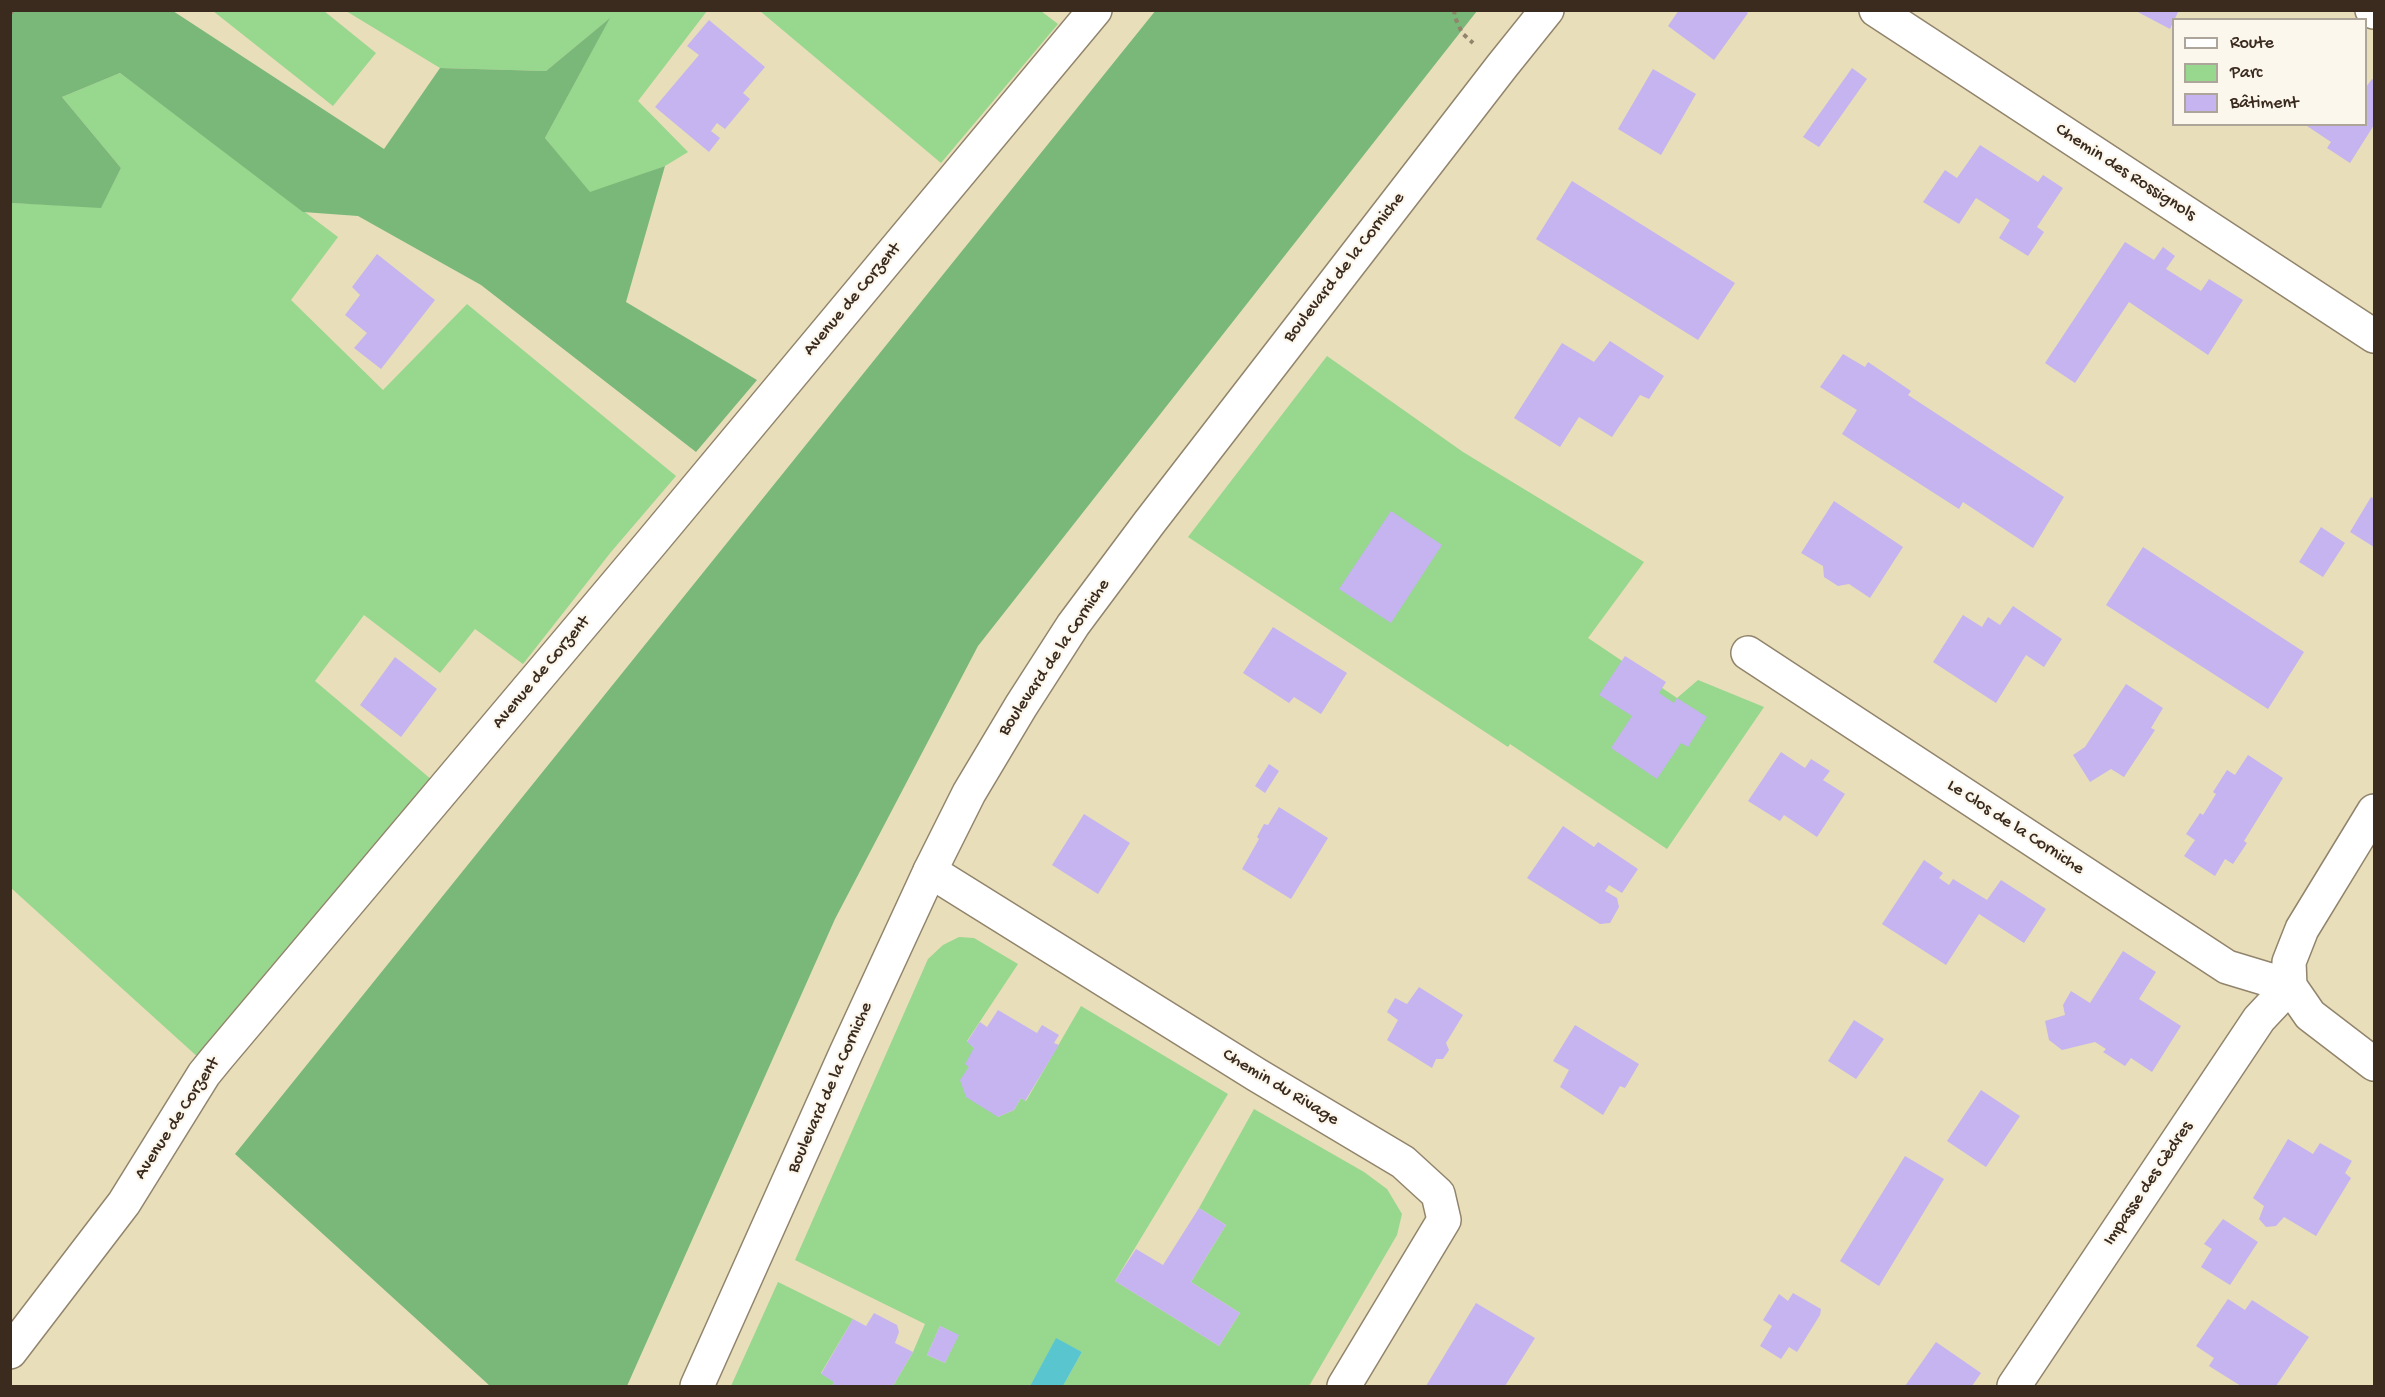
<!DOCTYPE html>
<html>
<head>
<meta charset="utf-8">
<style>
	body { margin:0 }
	#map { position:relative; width:2385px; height:1397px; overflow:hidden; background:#e8deba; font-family:"Gochi Hand",sans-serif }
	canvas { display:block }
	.frame { position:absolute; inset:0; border:12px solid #3b2a1e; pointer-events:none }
	.legend { position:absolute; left:2172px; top:18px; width:195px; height:108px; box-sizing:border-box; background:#fbf7ec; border:2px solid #aea59a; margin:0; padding:8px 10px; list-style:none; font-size:18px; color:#3b2a1e }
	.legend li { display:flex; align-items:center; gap:12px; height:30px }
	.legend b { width:30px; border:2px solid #aea59a }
</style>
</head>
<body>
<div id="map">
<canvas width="2385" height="1397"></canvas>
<div class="frame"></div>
<ul class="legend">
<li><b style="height:8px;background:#fff"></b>Route</li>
<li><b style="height:16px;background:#97d78e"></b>Parc</li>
<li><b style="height:16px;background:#c5b4ef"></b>Bâtiment</li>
</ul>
</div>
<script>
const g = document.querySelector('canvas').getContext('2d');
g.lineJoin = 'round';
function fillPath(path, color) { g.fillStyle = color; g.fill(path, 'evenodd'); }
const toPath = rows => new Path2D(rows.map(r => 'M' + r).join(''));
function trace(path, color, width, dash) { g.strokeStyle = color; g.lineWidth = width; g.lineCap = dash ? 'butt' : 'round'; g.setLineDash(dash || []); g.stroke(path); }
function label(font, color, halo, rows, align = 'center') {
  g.font = font + ' "Gochi Hand",sans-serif'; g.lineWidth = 4.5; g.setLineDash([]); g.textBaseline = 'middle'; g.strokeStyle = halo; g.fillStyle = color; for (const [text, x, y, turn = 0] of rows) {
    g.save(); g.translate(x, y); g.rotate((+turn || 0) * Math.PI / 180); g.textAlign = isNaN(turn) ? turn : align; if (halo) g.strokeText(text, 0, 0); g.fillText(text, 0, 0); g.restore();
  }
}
fillPath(toPath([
	[213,11,324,11,376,53,333,106],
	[346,11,707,11,638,101,688,152,665,166,590,193,545,138,609,19,546,71,440,68],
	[1041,11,1058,24,941,163,760,11],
	[120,73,338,237,291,300,383,390,467,304,676,476,611,552,523,664,475,629,440,673,364,615,315,681,432,780,200,1059,11,888,11,203,101,207,121,168,62,97],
	[1327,356,1463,452,1644,562,1588,638,1677,698,1698,680,1764,707,1667,849,1510,744,1508,747,1188,537],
	[959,937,974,938,1018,964,967,1041,974,1048,969,1067,961,1080,998,1117,1014,1110,1021,1098,1026,1101,1081,1006,1228,1094,1115,1281,1219,1346,1240,1313,1191,1282,1226,1225,1199,1208,1254,1109,1364,1172,1387,1189,1402,1214,1397,1235,1309,1386,1063,1386,1082,1352,1056,1339,1030,1386,893,1386,913,1352,925,1324,795,1260,928,959,943,945],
	[940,1326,958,1335,945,1363,927,1355],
	[778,1282,853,1319,821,1373,834,1382,832,1386,731,1386]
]), '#97d78e');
fillPath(toPath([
	[11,10,173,11,384,149,440,68,546,71,610,18,545,138,590,192,665,166,626,302,757,380,696,452,481,285,358,216,303,212,120,73,62,97,121,168,101,208,11,203],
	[1156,10,1477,11,978,646,835,919,627,1386,490,1386,235,1154]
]), '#79b879');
fillPath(toPath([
	[1056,1338,1082,1352,1063,1386,1030,1386]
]), '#59c6cf');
fillPath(toPath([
	[1679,10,1744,10,1748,13,1714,60,1668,26],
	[2134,10,2179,10,2170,29],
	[709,20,765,67,743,93,750,99,725,129,717,123,711,131,720,138,709,152,655,107,699,55,687,46],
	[1852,68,1867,79,1819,147,1803,137],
	[1653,69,1696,94,1661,155,1618,129],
	[2372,79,2374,81,2374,125,2350,163,2327,148,2331,142,2304,124,2366,124,2366,87],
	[1980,145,2038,182,2043,175,2063,188,2037,227,2044,232,2028,256,1999,238,2010,220,1976,198,1959,224,1923,202,1945,170,1957,178],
	[1572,181,1735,283,1698,340,1536,239],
	[2125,242,2154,260,2163,247,2175,256,2166,269,2201,291,2209,279,2243,300,2208,355,2129,302,2075,383,2045,363],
	[377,254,435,300,381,369,354,348,367,333,345,315,360,295,352,287],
	[1610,341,1664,376,1649,399,1640,395,1612,437,1579,417,1560,447,1514,418,1562,343,1594,362],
	[1843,354,1865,367,1868,362,1911,391,1908,395,2064,497,2033,548,1963,502,1959,509,1842,434,1857,410,1820,387],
	[2371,497,2374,499,2374,547,2350,532],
	[1834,501,1903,547,1870,598,1849,584,1838,586,1824,577,1823,566,1801,553],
	[1391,511,1442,545,1391,623,1339,589],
	[2321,527,2345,543,2323,577,2299,562],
	[2143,547,2304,652,2268,709,2106,605],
	[2013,606,2062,639,2044,667,2026,655,1996,703,1933,662,1963,615,1982,627,1988,617,2000,625],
	[1273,627,1347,673,1321,714,1294,697,1289,703,1243,673],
	[1625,656,1666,682,1659,693,1674,703,1677,698,1707,717,1688,747,1681,743,1657,779,1611,748,1632,716,1599,695],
	[395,657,437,689,401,737,360,705],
	[2126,684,2163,708,2151,728,2155,730,2124,777,2111,769,2090,782,2073,755,2085,747],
	[1781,752,1805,768,1811,759,1830,771,1823,780,1845,794,1817,837,1784,815,1780,821,1748,801],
	[2248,755,2283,778,2244,841,2247,843,2233,864,2225,859,2215,876,2184,856,2195,840,2186,834,2200,813,2203,815,2216,794,2213,792,2227,770,2235,775],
	[1269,764,1279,771,1265,793,1255,786],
	[1279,807,1328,838,1291,899,1242,869,1259,839,1257,837,1264,824,1268,825],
	[1084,814,1130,843,1098,894,1052,865],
	[1563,826,1594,847,1598,842,1638,869,1622,893,1609,885,1605,891,1617,898,1619,907,1610,923,1600,924,1527,878],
	[1924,860,1943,873,1939,878,1949,885,1953,879,1987,900,2001,880,2046,909,2024,943,1979,914,1946,965,1882,924],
	[2123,951,2156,972,2139,999,2181,1026,2152,1072,2131,1058,2125,1066,2103,1052,2106,1049,2095,1042,2062,1050,2049,1040,2045,1021,2065,1015,2063,1005,2071,991,2090,1003],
	[1419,987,1463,1015,1446,1043,1449,1050,1443,1059,1436,1059,1432,1068,1387,1040,1398,1020,1387,1012,1395,998,1407,1004],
	[998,1010,1037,1033,1042,1025,1059,1035,1054,1043,1059,1045,1025,1101,1021,1098,1014,1110,998,1117,966,1097,960,1080,969,1067,965,1064,974,1048,967,1042,980,1022,987,1027],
	[1854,1020,1884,1039,1856,1079,1828,1061],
	[1575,1025,1639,1064,1625,1088,1620,1086,1603,1115,1560,1087,1569,1070,1553,1061],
	[1981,1090,2020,1116,1986,1167,1947,1141],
	[2288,1139,2313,1154,2320,1143,2352,1161,2345,1173,2351,1178,2316,1236,2284,1217,2276,1226,2266,1227,2259,1219,2264,1206,2253,1198],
	[1905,1156,1944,1179,1879,1286,1840,1261],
	[1199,1208,1226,1225,1191,1282,1240,1313,1219,1346,1115,1281,1136,1249,1163,1265],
	[2223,1219,2258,1242,2230,1285,2201,1267,2212,1249,2204,1244],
	[1793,1293,1821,1309,1820,1315,1797,1352,1789,1347,1781,1359,1760,1346,1772,1326,1763,1320,1779,1294,1788,1301],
	[2228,1299,2245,1310,2252,1300,2309,1337,2276,1386,2241,1386,2209,1366,2214,1358,2196,1346],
	[1476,1303,1535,1338,1505,1386,1426,1386],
	[874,1313,897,1325,899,1332,895,1343,913,1352,893,1386,832,1386,834,1382,821,1374,853,1319,866,1326],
	[940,1326,959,1335,945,1363,927,1355],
	[1936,1342,1981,1373,1972,1386,1905,1386]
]), '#c5b4ef');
const street = toPath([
	[1876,10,2374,336],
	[2372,10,2374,12],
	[1748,653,2227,967,2290,986,2259,1019,2014,1386],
	[2374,811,2302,929,2289,962,2290,986,2310,1015,2374,1064],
	[930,871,1257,1075,1403,1162,1438,1194,1444,1220,1344,1386],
	[10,1352,124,1203,204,1074,217,1058,651,543,1095,10]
]);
const secondary = toPath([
	[697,1386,846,1053,930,871,969,793,1021,706,1073,625,1149,523,1502,66,1547,10]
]);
trace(street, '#92846c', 36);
trace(secondary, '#92846c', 36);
trace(toPath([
	[1455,10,1454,15,1462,33,1473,43],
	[10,14,13,10]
]), '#92846c', 4, [4.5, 4.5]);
trace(street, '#fff', 33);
trace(secondary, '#fff', 33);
label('18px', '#3b2a1e', '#fbf7ec', [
	["Chemin des Rossignols",2125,173,33],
	["Boulevard de la Corniche",1345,268,-52],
	["Avenue de Corzent",853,300,-50],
	["Boulevard de la Corniche",1055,658,-56],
	["Avenue de Corzent",542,673,-50],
	["Le Clos de la Corniche",2015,828,33],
	["Boulevard de la Corniche",831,1088,-66],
	["Chemin du Rivage",1280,1088,31],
	["Avenue de Corzent",178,1119,-57],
	["Impasse des Cèdres",2149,1184,-56]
]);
</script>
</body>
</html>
